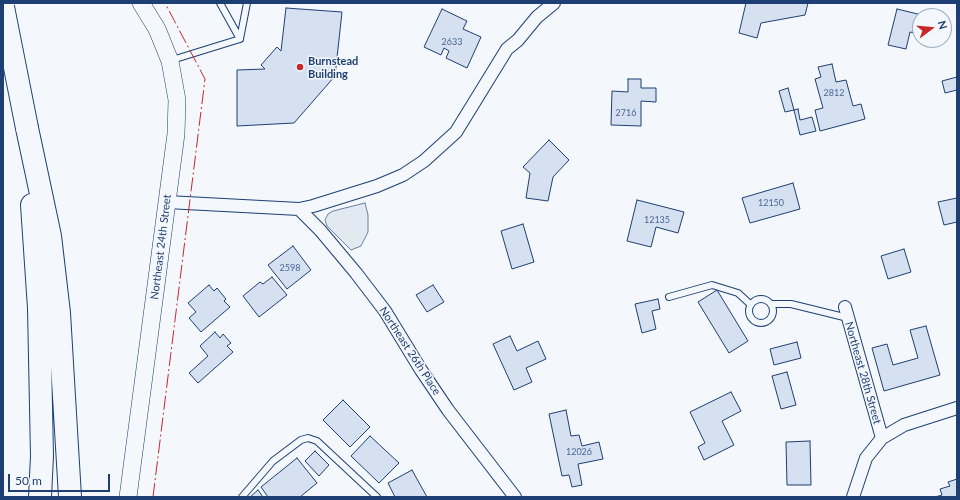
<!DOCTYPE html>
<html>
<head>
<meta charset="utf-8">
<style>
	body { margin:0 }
	#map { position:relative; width:960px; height:500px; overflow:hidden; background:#f4f7fb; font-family:Lato,sans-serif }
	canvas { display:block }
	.frame { position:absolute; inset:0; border:4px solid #1d3f73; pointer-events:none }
	.north { position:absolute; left:912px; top:8px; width:40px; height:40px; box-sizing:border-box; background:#f4f7fb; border:1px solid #9eadc5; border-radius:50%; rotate:74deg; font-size:11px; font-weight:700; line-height:16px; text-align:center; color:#1d3f73 }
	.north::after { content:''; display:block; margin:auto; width:14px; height:18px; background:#c62828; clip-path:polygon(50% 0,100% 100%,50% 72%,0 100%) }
	.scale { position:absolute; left:8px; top:474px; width:102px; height:18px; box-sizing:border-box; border:2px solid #1d3f73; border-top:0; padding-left:5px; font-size:12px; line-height:14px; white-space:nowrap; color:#1d3f73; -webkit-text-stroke:3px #f4f7fb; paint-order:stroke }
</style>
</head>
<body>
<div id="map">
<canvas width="960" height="500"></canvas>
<div class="frame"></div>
<div class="north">N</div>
<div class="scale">50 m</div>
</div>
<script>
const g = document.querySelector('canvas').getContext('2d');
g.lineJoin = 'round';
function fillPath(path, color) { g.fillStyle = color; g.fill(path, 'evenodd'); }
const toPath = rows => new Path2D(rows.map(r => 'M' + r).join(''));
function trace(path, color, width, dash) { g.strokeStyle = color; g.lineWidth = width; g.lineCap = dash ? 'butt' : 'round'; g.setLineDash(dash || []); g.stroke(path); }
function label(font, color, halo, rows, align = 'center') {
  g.font = font + ' Lato,sans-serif'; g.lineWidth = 3; g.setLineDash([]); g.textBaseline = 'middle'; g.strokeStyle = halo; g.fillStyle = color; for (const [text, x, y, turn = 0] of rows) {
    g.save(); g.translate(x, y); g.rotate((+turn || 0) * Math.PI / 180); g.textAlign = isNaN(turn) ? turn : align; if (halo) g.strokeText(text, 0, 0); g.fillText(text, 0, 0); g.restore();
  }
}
const green = toPath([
	[365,203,368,215,368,232,361,246,351,250,327,226,325,220,328,214,333,211,365,203]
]);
fillPath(green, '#e3e9f0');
trace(green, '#687fa3', 1);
const building = toPath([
	[746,3,808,3,805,15,761,23,757,38,739,33,746,3],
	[286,8,342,12,335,76,294,123,237,126,237,70,265,69,261,65,277,47,281,51,286,8],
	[442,9,467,21,463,29,481,37,467,68,446,58,449,51,444,48,441,55,424,47,442,9],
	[897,9,926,16,920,16,920,34,910,32,906,49,888,45,897,9],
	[832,64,836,82,846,80,853,106,861,104,865,119,820,131,815,110,823,108,815,79,821,77,818,67,832,64],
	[957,77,957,90,945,93,942,81,957,77],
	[628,79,641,79,641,88,656,88,656,102,641,101,641,126,611,125,612,91,628,92,628,79],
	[788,88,794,110,785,112,779,91,788,88],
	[798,109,800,120,812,117,816,131,800,135,794,110,798,109],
	[549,140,569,160,553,177,548,201,526,198,530,173,523,167,549,140],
	[793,183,800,209,750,223,742,198,793,183],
	[957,198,957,222,944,225,938,202,957,198],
	[637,200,684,212,678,233,656,227,651,247,627,241,637,200],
	[523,224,534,262,512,269,501,231,523,224],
	[293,246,311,270,287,289,268,265,293,246],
	[904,249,911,272,888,279,881,256,904,249],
	[272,277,287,295,259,317,243,296,260,282,263,284,272,277],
	[209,285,214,291,217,288,226,299,224,301,230,307,201,332,189,318,196,312,188,303,209,285],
	[433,285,444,302,427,312,416,295,433,285],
	[717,290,748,341,729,353,698,302,717,290],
	[658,299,660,309,652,311,656,329,642,333,635,304,658,299],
	[926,326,940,375,884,391,872,348,887,344,893,365,918,358,910,330,926,326],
	[215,332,220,338,223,334,231,343,227,346,233,352,198,383,189,373,208,356,200,346,215,332],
	[510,336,517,351,538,341,546,359,526,368,532,382,514,390,493,344,510,336],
	[797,342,801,358,774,365,770,349,797,342],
	[787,372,796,405,781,409,772,376,787,372],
	[731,392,741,411,722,421,734,445,704,460,698,447,705,443,690,412,731,392],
	[343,400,370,427,350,447,323,420,343,400],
	[566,410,571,436,579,435,582,446,599,442,603,459,578,464,582,485,572,487,569,475,562,476,549,414,566,410],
	[370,436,399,463,379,483,351,456,370,436],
	[810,441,811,485,787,485,786,442,810,441],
	[315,451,329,465,319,476,305,461,315,451],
	[297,458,317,483,300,497,268,497,261,487,297,458],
	[412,470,427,497,395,497,388,483,412,470],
	[957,479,957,497,935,497,942,495,940,489,950,486,948,482,957,479],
	[258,490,263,497,250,497,258,490]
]);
fillPath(building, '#d5e0f0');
trace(building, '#1d3f73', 1);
const lane = toPath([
	[220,3,240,39],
	[240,39,247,3],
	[172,60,240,39],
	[669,297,712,285,738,293,750,304],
	'749 311a12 12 0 1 1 24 0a12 12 0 1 1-24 0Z',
	[771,304,791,304,848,318],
	[242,497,273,461,301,440,308,438,317,441,377,497]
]);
const street = toPath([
	[167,202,299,209,313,206,377,186,403,175,424,161,456,132,507,49,518,40,537,17,554,3],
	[299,209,320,230,356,273,385,311,421,370,448,410,515,497],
	[845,307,882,438],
	[853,497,866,458,882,438,904,425,957,408]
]);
const secondary = toPath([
	[128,497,176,134,177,100,170,61,157,29,141,3]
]);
const highway = toPath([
	[27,128,50,236,59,313,70,497],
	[32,205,39,308,42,456,40,497]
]);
trace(lane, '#1d3f73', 8);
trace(street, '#1d3f73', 14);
trace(secondary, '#1d3f73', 18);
trace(highway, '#1d3f73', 24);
trace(lane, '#f4f7fb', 6);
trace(street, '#f4f7fb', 12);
trace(secondary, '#f4f7fb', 17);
trace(highway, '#f4f7fb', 22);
const highwayBridge = toPath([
	[3,7,27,128]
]);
trace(highwayBridge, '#1d3f73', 24, []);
trace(highwayBridge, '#f4f7fb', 22);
trace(toPath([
	[153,497,205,79,165,3]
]), '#c62828', 1, [14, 3, 2, 3]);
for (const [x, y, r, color] of [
	[300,67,4,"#c62828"]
]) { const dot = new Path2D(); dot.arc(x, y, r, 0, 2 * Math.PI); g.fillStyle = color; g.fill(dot); trace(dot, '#f4f7fb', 1.5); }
label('9px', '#4b6792', null, [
	["2633",452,42],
	["2812",834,93],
	["2716",626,113],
	["12150",771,203],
	["12135",657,220],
	["2598",290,268],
	["12026",579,452]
]);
label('bold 11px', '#1d3f73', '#f4f7fb', [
	["Burnstead",308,61],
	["Building",308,74]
], 'left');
label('11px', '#1d3f73', '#f4f7fb', [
	["Northeast 24th Street",161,247,-83],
	["Northeast 26th Place",410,351,57],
	["Northeast 28th Street",863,373,74]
]);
</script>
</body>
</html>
